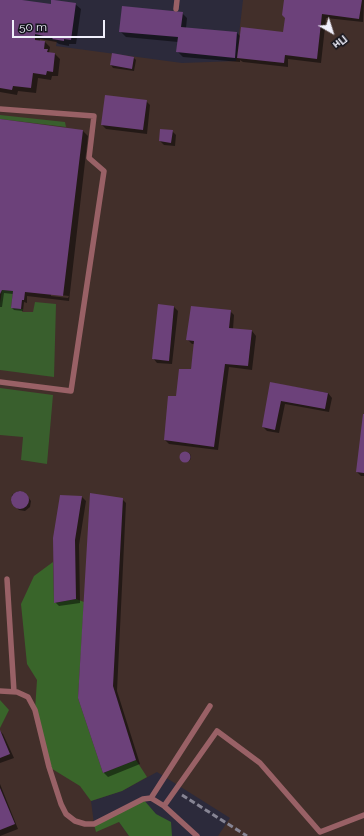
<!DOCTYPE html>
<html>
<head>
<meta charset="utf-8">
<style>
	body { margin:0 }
	#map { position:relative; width:364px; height:836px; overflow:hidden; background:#2c2a3b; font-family:Raleway,sans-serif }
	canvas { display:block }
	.north { position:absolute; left:312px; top:12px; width:40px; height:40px; -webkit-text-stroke:3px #14141c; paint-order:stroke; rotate:141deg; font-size:11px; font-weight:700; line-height:16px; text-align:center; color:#f0effb }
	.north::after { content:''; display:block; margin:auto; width:14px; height:18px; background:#f0effb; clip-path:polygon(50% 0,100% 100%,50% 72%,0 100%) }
	.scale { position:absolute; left:12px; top:20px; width:93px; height:18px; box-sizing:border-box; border:2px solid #f0effb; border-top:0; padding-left:5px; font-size:12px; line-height:14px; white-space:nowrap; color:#f0effb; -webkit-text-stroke:3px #14141c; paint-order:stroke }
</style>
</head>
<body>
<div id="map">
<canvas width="364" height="836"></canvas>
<div class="north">Пн</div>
<div class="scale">50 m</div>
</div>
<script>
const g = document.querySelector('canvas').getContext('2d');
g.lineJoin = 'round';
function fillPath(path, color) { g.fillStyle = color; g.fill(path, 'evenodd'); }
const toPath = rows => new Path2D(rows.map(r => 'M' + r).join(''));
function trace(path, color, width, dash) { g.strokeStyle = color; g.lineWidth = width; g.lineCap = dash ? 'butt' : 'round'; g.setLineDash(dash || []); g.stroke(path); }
fillPath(toPath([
	[243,0,364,0,364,836,218,836,230,818,157,772,122,791,91,801,94,824,119,822,129,836,0,836,0,33,57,41,56,46,182,63,236,61]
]), '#422f2a');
fillPath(toPath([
	[0,115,65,122,66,127,0,119],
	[2,290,13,291,11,308,23,309,22,312,33,312,35,302,56,304,54,377,0,370,0,303],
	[0,388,53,395,47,464,21,460,23,437,0,435]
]), '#395f2d');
fillPath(toPath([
	[53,562,54,603,76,599,84,602,78,698,103,773,136,760,147,777,122,791,91,801,80,786,49,767,35,710,37,680,27,664,21,604,34,576],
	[0,700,9,710,0,728],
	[143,799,156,814,171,822,172,836,129,836,119,822,96,832,94,824]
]), '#39652a');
fillPath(toPath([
	[0,0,14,0,51,5,75,4,81,9,76,44,69,44,69,46,59,44,56,42,40,39,40,41,45,42,50,47,49,53,55,54,60,59,58,76,52,76,51,80,38,78,36,93,18,91,17,95,0,92],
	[285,0,364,0,363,22,326,18,321,63,288,59,288,67,243,62,240,60,240,62,183,57,178,52,178,42,126,37,120,31,182,13,187,18,186,28,237,33,241,37,284,33,286,18],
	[134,58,136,60,134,71,113,68,111,65],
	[146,101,150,105,147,134,106,129,102,125],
	[0,121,83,131,88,136,69,301,27,296,27,303,24,302,23,311,14,310,12,308,13,294,4,293,2,307,0,307],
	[51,294,69,296,68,298,51,296],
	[172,131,176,135,175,146,164,145,160,141],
	[174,307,178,311,172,364,157,363,153,358],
	[230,311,234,315,233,329,252,331,256,336,252,370,229,367,218,450,169,444,165,440,177,397,191,371,195,344,192,344,188,340],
	[271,383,328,393,332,398,329,412,285,404,279,433,267,431,263,427],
	[364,414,364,476,361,476,357,472],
	'181 457a5 5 0 1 1 10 0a5 5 0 1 1-10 0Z',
	[18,491,24,492,31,501,30,507,25,511,19,510,11,502,12,495],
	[82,497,86,501,79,545,80,603,59,606,55,602],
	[122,499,126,503,117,691,140,764,108,777,104,773,79,698],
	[0,731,3,734,14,758,0,763],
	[0,784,18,829,0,836]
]), '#0007');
fillPath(toPath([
	[0,0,22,0,51,4,51,0,54,0,76,3,71,40,64,39,64,41,52,39,53,38,35,34,35,40,45,41,44,49,48,49,47,52,55,53,53,72,47,71,46,75,33,73,31,88,13,86,12,90,0,88],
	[284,0,362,0,359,19,322,14,317,59,285,55,284,63,237,58,241,27,283,32,285,18,282,15],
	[122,6,183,12,181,27,237,32,235,58,176,52,178,37,119,32],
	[112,53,134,57,132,69,110,65],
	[105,95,147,100,143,130,101,125],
	[0,119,83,130,63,296,25,292,24,300,22,300,21,309,11,308,13,291,2,290,0,294],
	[160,129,173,130,171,143,159,141],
	[158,304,174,306,169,361,152,359],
	[191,306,231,310,229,328,252,330,248,366,225,364,214,447,164,440,168,396,176,396,179,369,191,369,194,341,186,340],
	[270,382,328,393,325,409,281,401,275,430,262,427],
	[363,414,364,414,364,473,356,472],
	'179.5 457a5.5 5.5 0 1 1 11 0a5.5 5.5 0 1 1-11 0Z',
	'11 500a9 9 0 1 1 18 0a9 9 0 1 1-18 0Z',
	[90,493,123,498,113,686,136,760,103,773,78,698],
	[60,495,82,496,75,540,76,599,54,603,53,538],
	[0,730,10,754,0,758],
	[0,788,15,824,0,830]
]), '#6c417a');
trace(toPath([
	[176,9,177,0],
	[0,109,94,116,89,158,104,171,71,391,0,382],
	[7,579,14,692],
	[0,691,17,692,28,697,35,710,49,767,61,804,66,814,75,821,85,824,94,824,143,799,151,798,210,706],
	[151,798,164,806,197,836],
	[164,806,217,731,260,763,320,832,364,815]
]), '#996166', 5.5);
trace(toPath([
	[182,795,247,836]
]), '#878594', 3, [6, 3]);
</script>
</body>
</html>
